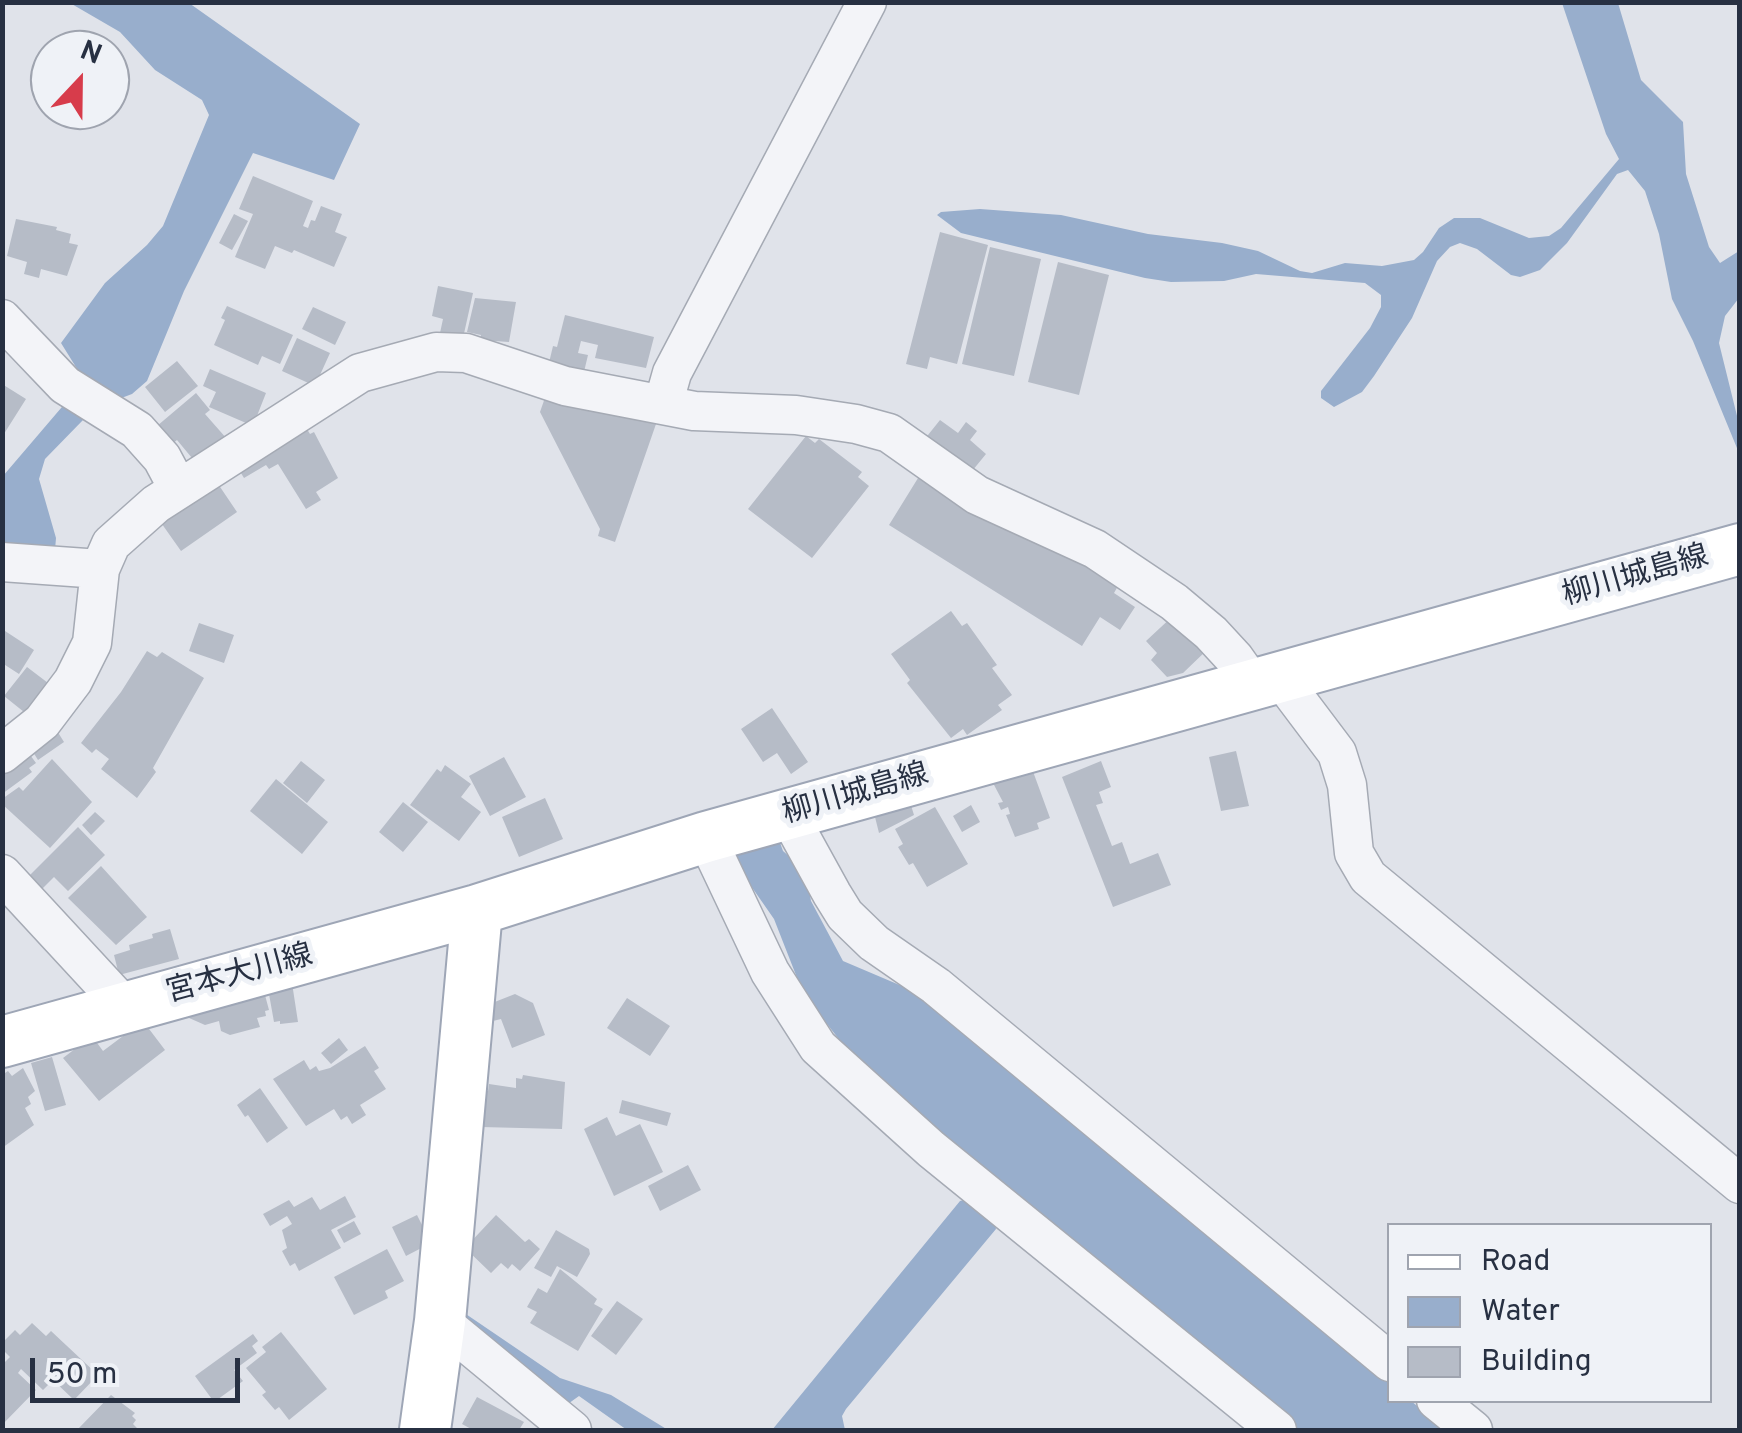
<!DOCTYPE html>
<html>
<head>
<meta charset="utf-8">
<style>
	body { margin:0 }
	#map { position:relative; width:1742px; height:1433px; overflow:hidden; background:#e0e3ea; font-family:Overpass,sans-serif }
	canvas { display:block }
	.frame { position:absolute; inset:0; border:5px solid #273042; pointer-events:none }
	.legend { position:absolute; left:1387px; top:1223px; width:325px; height:180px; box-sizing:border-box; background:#eff2f7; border:2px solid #9fa4af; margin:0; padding:12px 18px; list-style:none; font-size:30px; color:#273042 }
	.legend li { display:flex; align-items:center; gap:20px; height:50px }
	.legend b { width:50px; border:2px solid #9fa4af }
	.north { position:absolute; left:30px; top:30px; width:100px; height:100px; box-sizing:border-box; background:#eff2f7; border:2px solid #9fa4af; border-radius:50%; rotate:22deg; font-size:28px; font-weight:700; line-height:40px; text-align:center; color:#273042 }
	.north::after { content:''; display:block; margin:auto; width:35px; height:45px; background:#d73c4b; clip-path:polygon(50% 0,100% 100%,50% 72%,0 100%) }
	.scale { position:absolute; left:30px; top:1358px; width:210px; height:45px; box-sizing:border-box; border:5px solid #273042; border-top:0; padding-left:12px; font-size:30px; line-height:35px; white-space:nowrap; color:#273042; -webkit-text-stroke:8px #eff2f7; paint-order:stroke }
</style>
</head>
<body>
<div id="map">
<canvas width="1742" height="1433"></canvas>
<div class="frame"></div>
<ul class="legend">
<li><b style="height:12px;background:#fff"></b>Road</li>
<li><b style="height:28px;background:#98aecc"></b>Water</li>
<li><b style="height:28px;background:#b6bcc7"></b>Building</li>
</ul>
<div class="north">N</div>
<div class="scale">50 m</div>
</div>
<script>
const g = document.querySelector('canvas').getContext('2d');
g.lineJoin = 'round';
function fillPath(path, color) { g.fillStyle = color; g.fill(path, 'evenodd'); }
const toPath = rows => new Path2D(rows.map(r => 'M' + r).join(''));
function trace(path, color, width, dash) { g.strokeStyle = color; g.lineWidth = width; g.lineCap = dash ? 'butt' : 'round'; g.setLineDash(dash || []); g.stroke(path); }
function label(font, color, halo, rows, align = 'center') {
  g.font = font + ' Overpass,"Noto Sans JP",sans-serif'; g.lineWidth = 10; g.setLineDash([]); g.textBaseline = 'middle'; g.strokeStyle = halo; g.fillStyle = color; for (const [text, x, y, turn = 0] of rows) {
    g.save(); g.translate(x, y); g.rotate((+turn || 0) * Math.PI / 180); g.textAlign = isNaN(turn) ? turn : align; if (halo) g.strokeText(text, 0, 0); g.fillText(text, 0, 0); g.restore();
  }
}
fillPath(toPath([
	[70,3,189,3,360,124,334,180,253,153,184,291,147,381,132,394,87,411,83,420,45,459,39,479,56,538,55,550,3,547,3,476,79,387,79,372,61,343,105,283,147,245,163,226,209,115,202,100,155,70,120,32],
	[1562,3,1618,3,1641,80,1683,122,1686,174,1709,247,1720,263,1739,251,1739,298,1725,316,1719,343,1739,424,1739,453,1693,341,1672,299,1659,234,1645,191,1628,170,1617,174,1567,243,1540,270,1520,277,1511,275,1477,249,1460,243,1450,247,1437,261,1412,318,1374,376,1362,392,1334,407,1321,398,1321,391,1370,328,1381,307,1381,295,1365,283,1256,274,1224,281,1171,282,1145,278,961,233,937,215,941,212,980,209,1061,215,1148,234,1222,243,1258,251,1300,271,1312,273,1345,263,1382,266,1414,260,1423,252,1439,228,1454,218,1480,218,1529,238,1549,236,1561,228,1619,159,1606,134],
	[779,840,783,851,806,871,811,901,843,961,916,992,1389,1383,1390,1400,1411,1401,1447,1430,1294,1430,1194,1337,1187,1344,1001,1180,997,1184,876,1087,803,993,774,919,735,863,732,853],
	[967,1199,995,1225,996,1229,846,1409,842,1416,845,1430,772,1430,960,1201],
	[457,1308,560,1378,611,1395,668,1430,627,1430,579,1396,565,1406,453,1316]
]), '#98aecc');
fillPath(toPath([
	[253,176,313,201,303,226,308,228,311,220,315,221,321,206,342,214,335,232,347,237,334,267,294,250,292,253,275,246,265,269,235,257,253,214,239,209],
	[234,214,248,221,232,250,219,243],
	[16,219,57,227,56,230,71,234,69,243,78,245,67,276,41,269,39,278,24,274,27,262,7,256],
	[940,232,988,245,957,364,930,357,927,369,906,364],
	[990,247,1041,259,1014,376,962,364],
	[1058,262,1109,275,1079,395,1028,382],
	[438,286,473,293,463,338,440,333,443,319,432,316],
	[475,298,516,302,509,342,480,340,481,335,467,332],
	[227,306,293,335,280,364,262,356,258,365,214,345,225,320,221,318],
	[313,307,346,322,335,345,302,329],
	[565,315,654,337,646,368,595,358,598,345,581,341,578,353,588,355,583,376,548,367,553,346,557,347],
	[297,338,330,353,315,386,282,371],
	[177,361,198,386,165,412,145,387],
	[210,369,266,393,253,426,209,407,216,392,203,386],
	[2,384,26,399,2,437],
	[548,389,656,424,615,542,598,536,600,529,540,412],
	[196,393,210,410,205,414,227,439,197,464,177,440,172,444,157,426],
	[300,418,310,434,314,432,338,478,316,492,321,500,306,509,278,464,269,469,266,465,244,478,233,460],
	[940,420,958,433,966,422,977,431,970,440,986,454,968,476,924,440],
	[806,436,815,443,819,439,862,472,858,477,869,486,812,558,748,509],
	[923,470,1035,542,1041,533,1063,555,1065,552,1122,579,1114,593,1135,607,1120,630,1100,617,1082,646,889,525],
	[214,478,237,512,181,551,157,517],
	[951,611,962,626,967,623,997,665,992,668,1012,695,998,705,1002,710,967,735,963,729,951,738,907,683,910,680,891,654],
	[1175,614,1208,649,1183,673,1167,677,1151,660,1157,653,1146,641],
	[199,623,234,635,224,663,189,651],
	[2,629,34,650,19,674,2,663],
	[147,651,157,657,162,652,204,678,153,768,156,772,137,798,101,769,109,759,96,749,92,753,81,743,121,692],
	[27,667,52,686,29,716,4,696],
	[772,708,808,762,791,774,777,753,763,762,741,729],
	[54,726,64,742,38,760,28,744],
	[25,748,36,763,29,768,32,772,2,794,2,765],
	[1236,751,1249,806,1221,811,1209,757],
	[504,757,526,797,490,816,469,776],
	[52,759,92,802,50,848,2,804,2,799,19,787,23,791],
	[301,761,325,780,307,803,283,783],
	[1101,761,1111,787,1099,792,1103,803,1096,805,1112,846,1122,842,1130,864,1158,853,1171,885,1113,907,1062,777],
	[445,765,471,784,461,797,481,812,459,841,410,805,437,769,441,772],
	[1031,766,1050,818,1037,823,1039,829,1015,837,1006,815,1010,814,1008,807,1001,810,998,803,1003,802,993,783],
	[276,779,328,822,302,854,250,811],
	[545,798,563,839,519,857,502,817],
	[909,799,914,815,879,833,873,809],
	[403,802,428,822,403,852,379,832],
	[971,805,980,822,962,832,953,816],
	[935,807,968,864,927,887,913,863,909,865,898,847,903,844,895,829],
	[95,812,105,821,91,835,82,825],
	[78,827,105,855,68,891,54,877,38,893,25,880],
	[101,866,147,917,116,945,68,898],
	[170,929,179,959,119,975,114,955,130,950,129,945,153,938,152,934],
	[292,983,298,1022,280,1024,280,1021,274,1022,269,994,273,993,272,987],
	[262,984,269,1010,265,1011,266,1016,257,1018,260,1027,230,1035,221,1031,219,1021,205,1025,180,1014],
	[515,994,533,1003,545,1035,512,1048,501,1019,493,1021,487,1005],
	[627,998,670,1026,650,1056,607,1028],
	[143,1021,165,1050,99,1101,63,1058,92,1036,103,1051],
	[339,1038,348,1050,331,1064,321,1053],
	[365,1046,379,1068,374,1071,386,1089,360,1105,366,1115,352,1124,347,1116,341,1120,334,1109,306,1126,273,1079,304,1060,310,1070,316,1066,319,1071,330,1068],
	[52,1057,66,1105,45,1111,31,1063],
	[23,1068,35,1091,28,1097,31,1104,25,1108,34,1125,2,1148,2,1075,8,1071,12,1076],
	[523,1075,565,1082,562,1129,481,1127,483,1091,488,1091,489,1084,516,1088,516,1078,522,1079],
	[260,1088,288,1128,267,1143,248,1115,245,1117,237,1105],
	[622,1100,671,1113,667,1126,619,1113],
	[607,1117,616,1136,640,1124,663,1172,614,1196,584,1129],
	[688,1165,701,1190,660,1211,648,1186],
	[345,1196,356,1217,331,1230,341,1248,299,1271,295,1263,290,1266,282,1251,287,1248,282,1230,292,1224,287,1216,270,1226,263,1214,289,1200,294,1207,312,1197,320,1210],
	[417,1215,431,1243,406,1256,392,1227],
	[496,1215,525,1242,529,1239,540,1249,520,1271,512,1264,508,1269,501,1263,491,1273,465,1248],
	[354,1221,361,1234,344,1243,337,1230],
	[556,1230,589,1249,590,1254,577,1277,557,1266,551,1277,534,1268],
	[387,1249,404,1281,385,1291,388,1298,354,1315,334,1277],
	[560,1269,597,1299,594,1304,603,1309,578,1351,530,1323,537,1312,527,1307,538,1288,547,1293],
	[617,1301,643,1319,616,1355,591,1336],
	[32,1323,46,1336,51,1331,98,1375,74,1400,53,1380,43,1390,21,1369,18,1373,36,1390,2,1425,2,1365,10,1357,2,1349,2,1343,15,1330,20,1335],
	[281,1332,327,1389,289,1420,279,1407,275,1410,262,1395,266,1392,246,1368,266,1352,262,1347],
	[253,1334,258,1341,252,1346,257,1353,234,1370,243,1381,214,1402,195,1376],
	[111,1395,135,1413,132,1416,136,1420,133,1424,139,1430,79,1430,78,1429],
	[477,1397,524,1422,519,1430,473,1430,462,1424]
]), '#b6bcc7');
const minor = toPath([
	[2,319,65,385,137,430,162,458,178,488],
	[663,405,672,373,867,2],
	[2,562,100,569],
	[1279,676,1337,753,1347,785,1354,853,1368,877,1740,1184],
	[2,754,42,722,73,681,92,643,100,569,111,544,156,504,360,373,436,352,466,353,565,386,694,411,796,415,856,424,889,433,977,495,1095,549,1174,602,1211,633,1235,659,1252,683],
	[789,816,832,894,845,915,874,943,936,986,1390,1362],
	[706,837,770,972,818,1047,931,1149,1277,1430],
	[2,874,126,1008],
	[440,1321,572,1430],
	[1436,1400,1473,1430]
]);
const major = toPath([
	[2,1042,477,910,706,837,1740,549],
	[425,1430,440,1321,477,910]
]);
trace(minor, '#a5aab4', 41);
trace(major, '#9ea6b6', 54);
trace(minor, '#f3f4f8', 38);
trace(major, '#fff', 50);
label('30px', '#273042', '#eff2f7', [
	["柳川城島線",1636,578,-16],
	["柳川城島線",856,796,-16],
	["宮本大川線",240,976,-15]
]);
</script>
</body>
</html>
